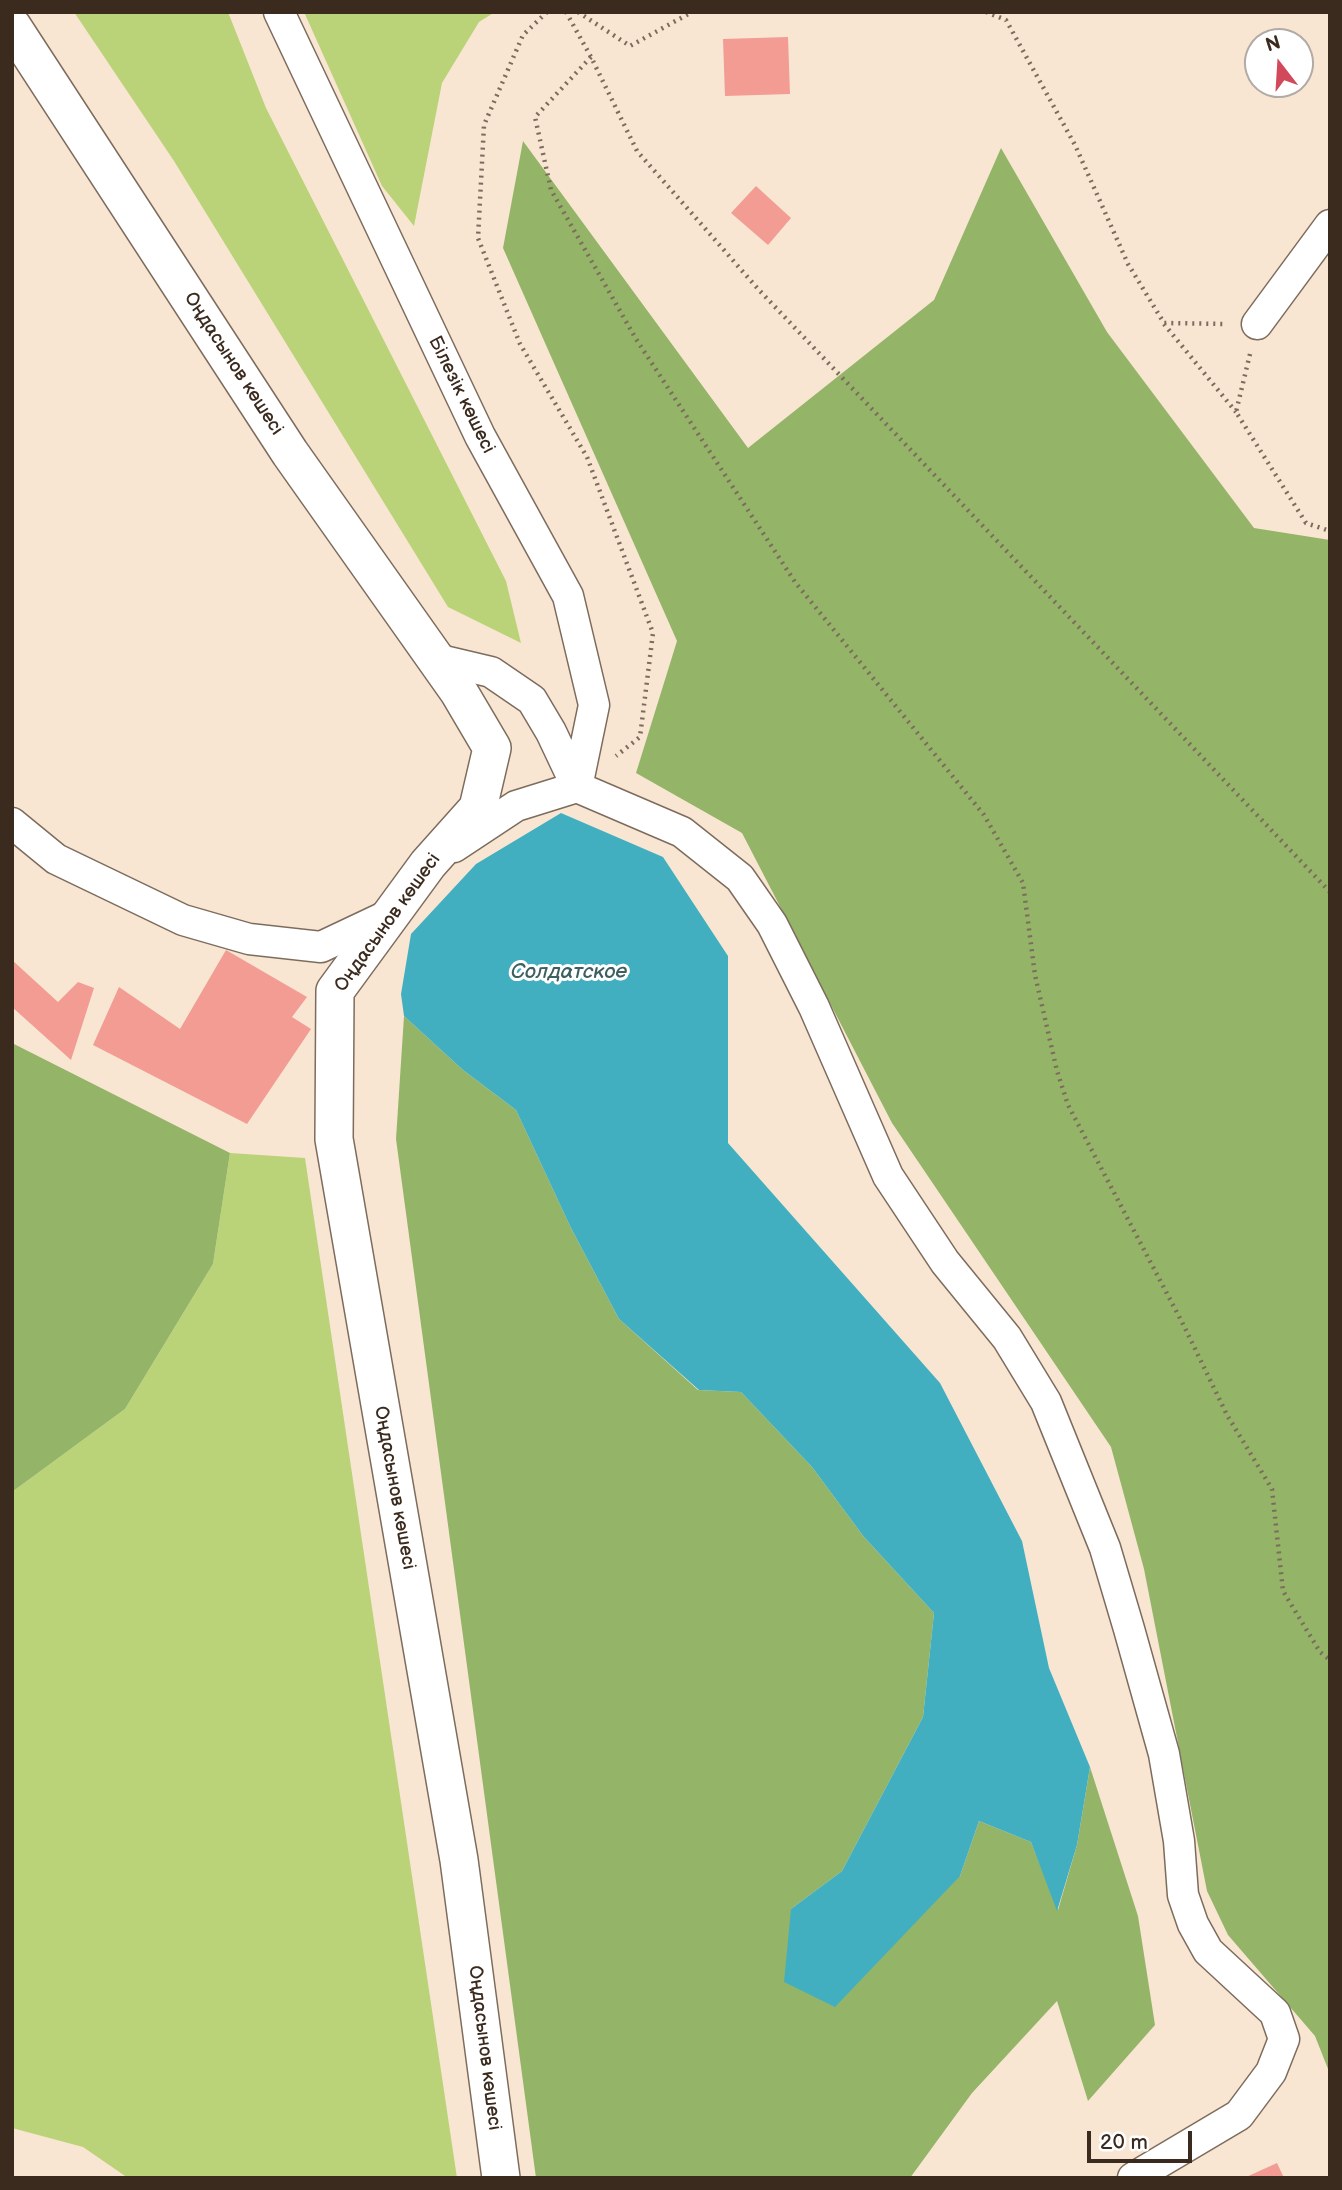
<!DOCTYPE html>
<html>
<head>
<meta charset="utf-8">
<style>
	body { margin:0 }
	#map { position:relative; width:1342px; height:2190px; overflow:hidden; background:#f8e6d3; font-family:"Balsamiq Sans",sans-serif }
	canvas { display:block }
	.frame { position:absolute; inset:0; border:14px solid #3b2a1e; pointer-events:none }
	.north { position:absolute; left:1244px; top:28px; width:70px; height:70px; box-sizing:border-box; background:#fff; border:2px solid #b1aaa5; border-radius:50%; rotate:343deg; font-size:19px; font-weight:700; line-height:28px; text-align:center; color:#3b2a1e }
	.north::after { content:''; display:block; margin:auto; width:24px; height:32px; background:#d1495b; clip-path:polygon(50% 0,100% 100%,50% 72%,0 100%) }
	.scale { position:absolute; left:1087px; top:2131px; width:105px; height:32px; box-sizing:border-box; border:4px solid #3b2a1e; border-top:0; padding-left:9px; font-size:21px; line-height:24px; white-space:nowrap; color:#3b2a1e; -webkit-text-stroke:5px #fff; paint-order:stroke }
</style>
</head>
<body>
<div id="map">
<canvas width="1342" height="2190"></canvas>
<div class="frame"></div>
<div class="north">N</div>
<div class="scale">20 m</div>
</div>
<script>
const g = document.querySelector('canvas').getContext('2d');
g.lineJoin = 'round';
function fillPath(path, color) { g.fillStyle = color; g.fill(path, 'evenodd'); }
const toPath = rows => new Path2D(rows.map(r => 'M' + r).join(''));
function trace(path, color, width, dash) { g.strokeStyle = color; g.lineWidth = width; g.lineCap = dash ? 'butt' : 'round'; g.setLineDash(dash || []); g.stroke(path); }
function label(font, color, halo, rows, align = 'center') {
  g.font = font + ' "Balsamiq Sans",sans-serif'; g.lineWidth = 6; g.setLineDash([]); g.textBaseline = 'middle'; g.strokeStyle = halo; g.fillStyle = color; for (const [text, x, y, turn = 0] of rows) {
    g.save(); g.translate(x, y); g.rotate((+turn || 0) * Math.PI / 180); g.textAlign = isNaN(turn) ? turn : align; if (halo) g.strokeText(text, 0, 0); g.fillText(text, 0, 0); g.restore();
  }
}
fillPath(toPath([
	[74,12,228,12,266,108,506,581,521,643,448,607,174,161],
	[304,12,495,12,479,22,442,83,414,226,382,186],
	[230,1153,305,1158,457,2178,128,2178,83,2147,12,2128,12,1492,125,1409,213,1264]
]), '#bbd378');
fillPath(toPath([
	[523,141,748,448,934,300,1001,148,1107,332,1254,528,1330,540,1330,2074,1315,2036,1228,1935,1207,1891,1144,1569,1111,1447,892,1123,742,833,636,773,677,641,503,248],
	[404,1016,463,1070,516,1110,570,1226,619,1319,698,1390,741,1392,812,1467,864,1537,934,1613,923,1717,842,1871,791,1909,960,1876,979,1821,1031,1842,1058,1910,1077,1845,1090,1767,1138,1916,1155,2025,1088,2101,1057,2001,972,2093,910,2178,536,2178,396,1139],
	[12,1043,230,1153,213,1264,125,1409,12,1492]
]), '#94b568');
fillPath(toPath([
	[561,813,663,857,728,956,728,1143,940,1383,1022,1541,1049,1668,1090,1767,1077,1845,1057,1911,1031,1842,979,1821,960,1876,835,2007,784,1982,791,1909,842,1871,923,1717,934,1613,864,1537,812,1467,741,1392,699,1390,619,1319,570,1226,516,1110,463,1070,404,1016,401,994,411,934,476,864]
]), '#42afc0');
fillPath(toPath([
	[788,37,790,94,725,96,723,39],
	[756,186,791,218,768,245,731,213],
	[226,950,307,997,292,1017,311,1029,247,1124,93,1045,119,987,180,1029],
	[12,960,58,1002,78,982,94,988,71,1060,12,1007],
	[1277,2163,1284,2178,1244,2178]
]), '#f29c93');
const minor = toPath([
	[279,12,480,436,568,596,594,705,577,787],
	[1257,324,1330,225],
	[436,659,491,672,532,700,551,732,577,787],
	[12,823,56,859,183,920,249,939,321,947,393,913],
	[454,847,516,806,577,787,682,832,740,878,772,924,814,1007,888,1176,945,1262,1007,1338,1046,1402,1105,1548,1129,1629,1164,1754,1179,1841,1183,1895,1193,1924,1208,1951,1275,2013,1284,2039,1271,2072,1239,2115,1133,2178]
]);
const tertiary = toPath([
	[12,26,290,453,459,692,492,748,478,808,428,864,335,991,334,1139,459,1860,501,2178]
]);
trace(minor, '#7d6c5d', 33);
trace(tertiary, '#7d6c5d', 40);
trace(toPath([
	[547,12,523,35,484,125,478,238,520,344,587,457,653,633,640,737,616,756],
	[566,12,591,57,637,151,759,290,1330,892],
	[578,12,630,46,692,12],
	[986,12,1006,20,1075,145,1128,264,1164,323,1227,324],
	[591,57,535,117,551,190,636,339,795,582,984,815,1023,883,1035,975,1057,1071,1068,1105,1184,1326,1227,1415,1272,1489,1283,1591,1320,1652,1330,1660],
	[1164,324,1236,412],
	[1250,354,1236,412,1306,523,1330,531]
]), '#7d6c5d', 4.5, [2, 5]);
trace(minor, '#fff', 30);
trace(tertiary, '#fff', 37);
label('19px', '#3b2a1e', '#fff', [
	["Оңдасынов көшесі",233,364,57],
	["Білезік көшесі",461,395,64],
	["Оңдасынов көшесі",388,923,-54],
	["Оңдасынов көшесі",394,1488,80],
	["Оңдасынов көшесі",484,2048,83]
]);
label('italic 21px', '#3e5f5f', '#fff', [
	["Солдатское",569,973]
]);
</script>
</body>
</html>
